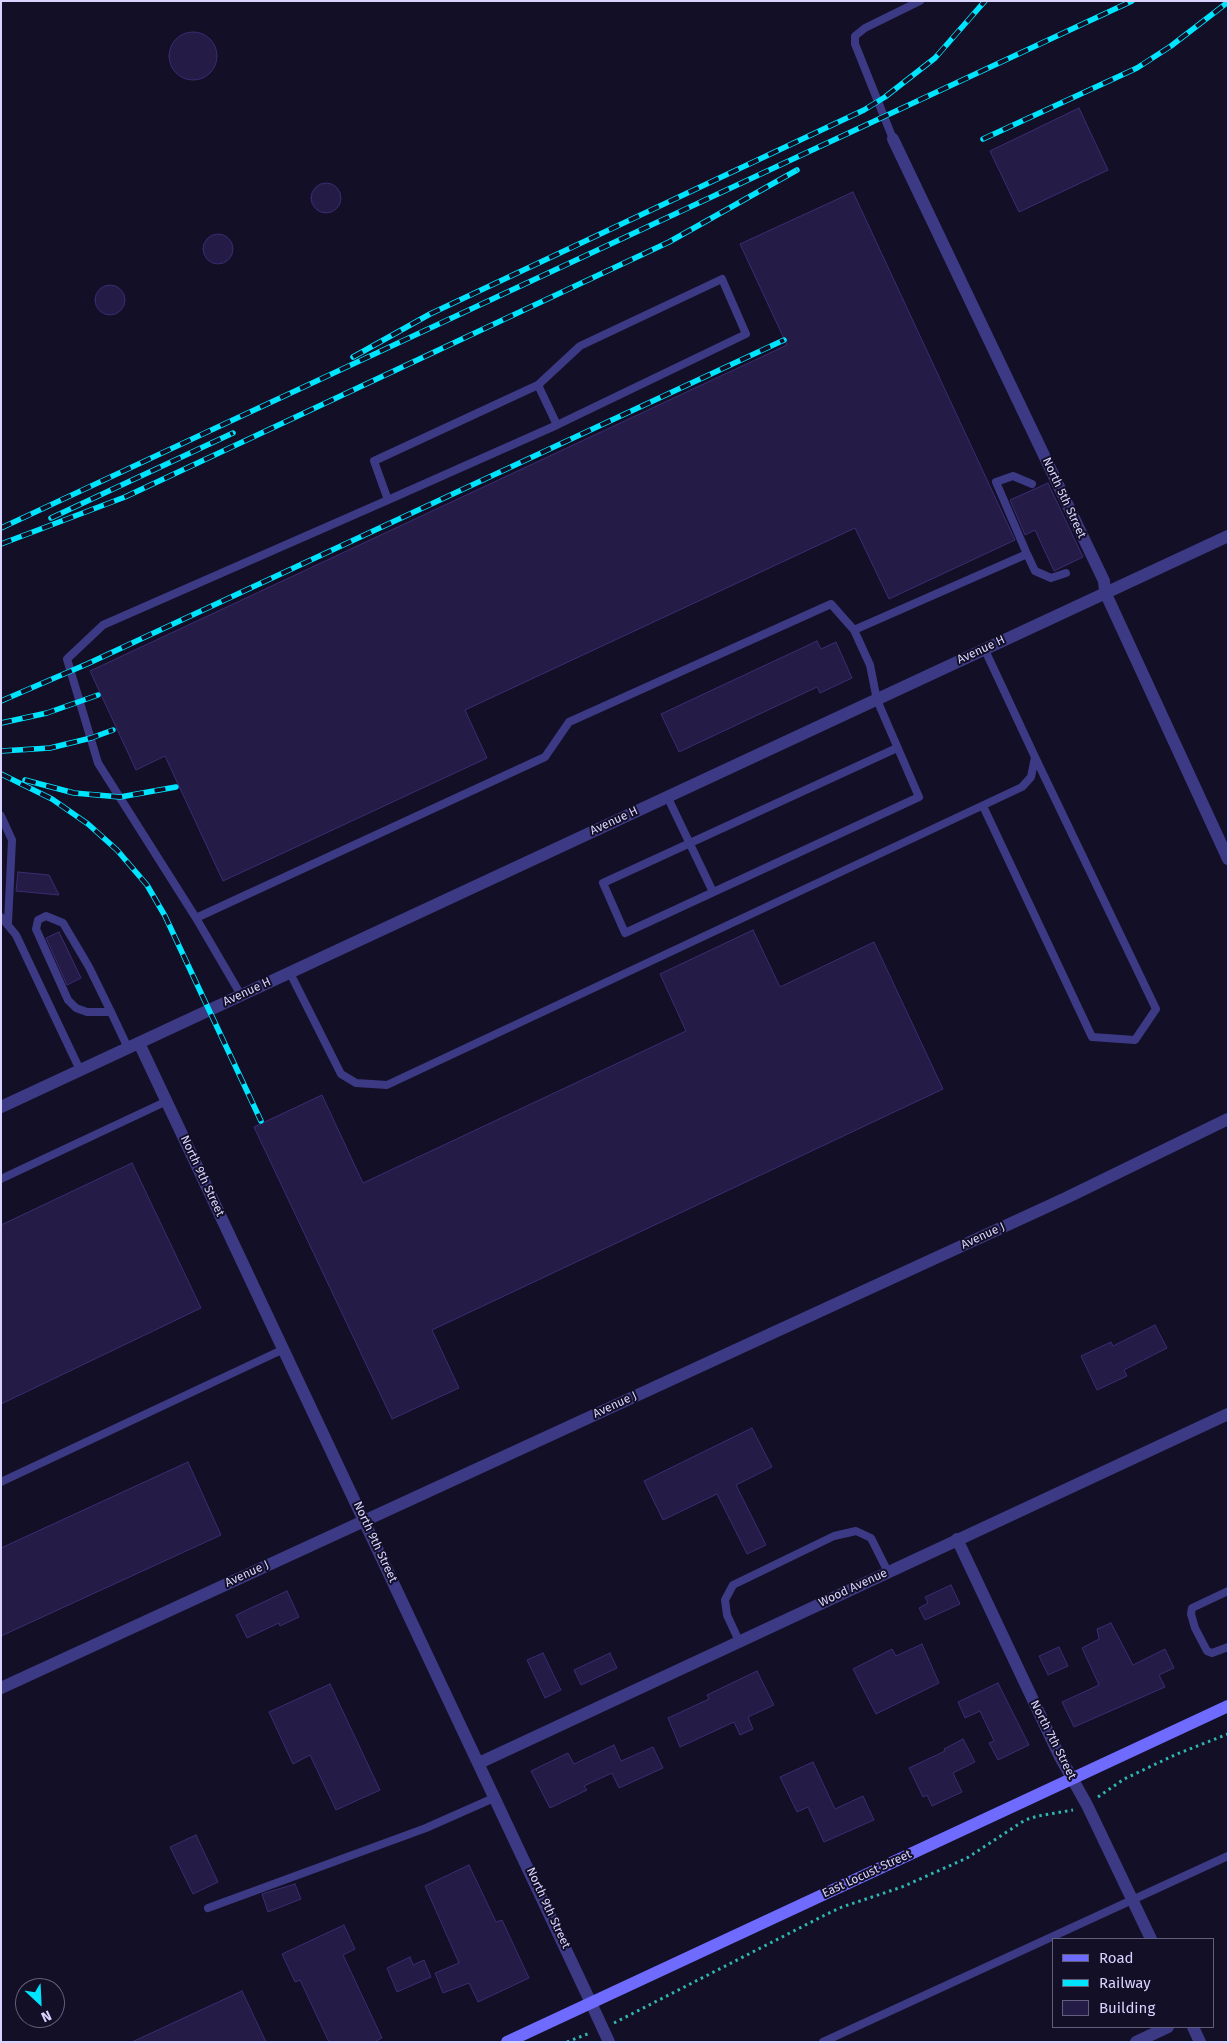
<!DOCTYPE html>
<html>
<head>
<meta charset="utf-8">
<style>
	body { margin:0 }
	#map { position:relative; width:1229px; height:2043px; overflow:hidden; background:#130f26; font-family:"Fira Sans",sans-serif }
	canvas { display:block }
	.frame { position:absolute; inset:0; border:2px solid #d9d4ff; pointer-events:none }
	.legend { position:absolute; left:1052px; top:1938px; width:162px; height:90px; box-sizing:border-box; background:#130f26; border:1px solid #625e7d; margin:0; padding:6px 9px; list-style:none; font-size:15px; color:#d9d4ff }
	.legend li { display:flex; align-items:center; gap:10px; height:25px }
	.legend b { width:25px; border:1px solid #625e7d }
	.north { position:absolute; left:15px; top:1978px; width:50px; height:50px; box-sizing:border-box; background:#130f26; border:1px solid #625e7d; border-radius:50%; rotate:155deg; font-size:14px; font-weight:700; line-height:20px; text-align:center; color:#d9d4ff }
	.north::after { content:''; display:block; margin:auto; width:18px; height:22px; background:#00e5ff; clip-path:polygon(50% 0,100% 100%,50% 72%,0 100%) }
</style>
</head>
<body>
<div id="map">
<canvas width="1229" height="2043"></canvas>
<div class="frame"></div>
<ul class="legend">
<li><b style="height:6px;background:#6f6bff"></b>Road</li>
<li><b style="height:6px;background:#00e5ff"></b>Railway</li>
<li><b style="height:14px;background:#241b47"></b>Building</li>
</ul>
<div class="north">N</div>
</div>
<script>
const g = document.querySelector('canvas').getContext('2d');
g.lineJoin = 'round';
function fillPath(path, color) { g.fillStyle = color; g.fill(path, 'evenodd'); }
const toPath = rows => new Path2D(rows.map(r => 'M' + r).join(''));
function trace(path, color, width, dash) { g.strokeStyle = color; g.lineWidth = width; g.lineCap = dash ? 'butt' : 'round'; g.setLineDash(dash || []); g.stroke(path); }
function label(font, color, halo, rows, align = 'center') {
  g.font = font + ' "Fira Sans",sans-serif'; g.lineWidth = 4; g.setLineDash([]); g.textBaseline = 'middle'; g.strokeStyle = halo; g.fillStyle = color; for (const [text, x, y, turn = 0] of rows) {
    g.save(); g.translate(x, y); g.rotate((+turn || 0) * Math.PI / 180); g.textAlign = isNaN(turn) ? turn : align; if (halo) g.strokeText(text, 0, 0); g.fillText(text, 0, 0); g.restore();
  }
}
const building = toPath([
	'169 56a24 24 0 1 1 48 0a24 24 0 1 1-48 0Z',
	[1079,108,1108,170,1019,212,990,151,1079,108],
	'311 198a15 15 0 1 1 30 0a15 15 0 1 1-30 0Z',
	[853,192,1015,540,889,599,855,528,465,710,487,758,223,881,165,756,136,770,90,671,787,345,740,244,853,192],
	'203 249a15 15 0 1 1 30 0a15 15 0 1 1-30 0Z',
	'95 300a15 15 0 1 1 30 0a15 15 0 1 1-30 0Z',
	[1048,483,1083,557,1054,571,1035,530,1025,535,1010,500,1048,483],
	[817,641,821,649,836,642,852,678,820,693,817,687,679,752,661,714,817,641],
	[18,872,49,875,59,895,16,891,18,872],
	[753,930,780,987,874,942,943,1089,432,1330,459,1388,392,1419,254,1127,322,1095,363,1183,686,1031,660,974,753,930],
	[59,932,81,978,67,985,46,938,59,932],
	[132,1163,201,1308,1,1404,1,1225,132,1163],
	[1155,1325,1167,1348,1124,1370,1127,1376,1097,1390,1081,1356,1111,1342,1113,1346,1155,1325],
	[752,1428,772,1467,736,1485,766,1545,747,1554,717,1494,663,1520,644,1481,752,1428],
	[188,1462,221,1535,1,1636,1,1548,188,1462],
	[951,1585,960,1604,925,1620,919,1608,928,1603,925,1597,951,1585],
	[287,1591,299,1617,280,1626,279,1623,247,1638,236,1615,287,1591],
	[1111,1623,1133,1665,1165,1649,1174,1668,1159,1675,1165,1687,1074,1727,1062,1702,1099,1685,1082,1648,1099,1639,1097,1629,1111,1623],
	[922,1644,939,1683,876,1714,853,1669,892,1649,896,1656,922,1644],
	[1059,1647,1068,1666,1048,1675,1039,1656,1059,1647],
	[543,1653,561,1690,545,1698,527,1660,543,1653],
	[610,1653,617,1668,581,1685,574,1670,610,1653],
	[757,1671,774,1705,748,1717,753,1729,740,1735,734,1722,680,1747,668,1718,709,1699,707,1695,757,1671],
	[998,1683,1029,1745,998,1760,989,1743,994,1741,980,1711,965,1718,958,1702,998,1683],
	[330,1684,380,1790,336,1810,310,1755,293,1764,269,1712,330,1684],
	[963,1739,975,1762,953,1773,962,1792,932,1806,927,1795,923,1797,909,1768,945,1751,944,1749,963,1739],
	[614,1745,621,1761,653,1747,663,1768,619,1788,612,1773,584,1786,587,1790,550,1808,531,1771,568,1753,574,1764,614,1745],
	[813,1762,835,1809,863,1796,874,1820,824,1842,808,1807,797,1812,780,1777,813,1762],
	[196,1835,218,1882,193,1894,170,1847,196,1835],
	[469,1865,496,1922,502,1920,529,1978,478,2002,469,1983,443,1993,435,1973,459,1963,425,1886,469,1865],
	[295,1884,301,1899,268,1912,262,1894,295,1884],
	[344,1925,355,1949,343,1955,382,2038,374,2042,329,2042,300,1980,295,1982,282,1954,344,1925],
	[410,1957,413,1965,424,1960,431,1977,397,1992,387,1968,410,1957],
	[242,1991,266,2042,132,2042,242,1991]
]);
fillPath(building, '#241b47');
trace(building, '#3b2d73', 1);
trace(toPath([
	[1098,1797,1124,1779,1177,1754,1228,1734],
	[614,2023,825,1915,842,1907,902,1887,967,1858,1025,1820,1038,1816,1073,1810],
	[567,2042,590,2033]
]), '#2fb8b0', 3, [2.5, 4]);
trace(toPath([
	[893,139,855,44,855,36,865,28,920,1],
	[388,500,557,425],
	[1027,554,1035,571,1051,578,1066,573],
	[854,630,1027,554,996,482,1013,476,1032,484],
	[667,796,713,892],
	[983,806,1092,1037,1135,1040,1156,1009,1035,757],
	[1,816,12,840,8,923],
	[1,917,16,935,80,1070],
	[196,918,98,763,67,659,103,625,388,500,374,461,538,385,580,346,722,279,746,334,557,425,538,385],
	[290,973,341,1074,356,1083,387,1085,1022,787,1031,777,1035,757,984,648],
	[241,995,196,918,545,757,569,722,831,604,854,630,870,665,877,700,919,797,625,933,603,883,897,748],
	[111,1012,87,1012,76,1008,68,1000,36,929,38,920,46,916,63,923,89,967,111,1012,128,1048],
	[1,1179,167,1101],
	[1,1482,284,1349],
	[1228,1591,1192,1608,1191,1614,1195,1628,1207,1651,1212,1653,1228,1647],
	[739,1641,727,1615,725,1600,733,1585,834,1536,856,1531,871,1538,888,1572],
	[208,1908,426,1828,496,1797],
	[823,2042,1228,1856]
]), '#3d3a85', 8);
trace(toPath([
	[893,139,1104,581,1105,592,1228,859],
	[139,1043,591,2003],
	[1,1107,1228,536],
	[957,1539,1059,1755,1087,1805,1151,1939],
	[1,1688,1066,1198,1228,1119],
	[479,1763,1228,1414],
	[1193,2027,1200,2042],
	[1136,2042,1168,2027]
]), '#3d3a85', 12);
trace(toPath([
	[591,2003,609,2042]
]), '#3d3a85', 12);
trace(toPath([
	[507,2042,1228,1706]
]), '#6f6bff', 12);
const rail = toPath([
	[983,139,1137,68,1171,46,1228,2],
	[353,357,430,314,864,110,885,97,935,58,985,1],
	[51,518,233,433],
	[1,528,1132,1],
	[1,544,125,497,669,242,797,170],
	[1,701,87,664,784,340],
	[1,723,47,713,98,695],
	[1,751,50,748,91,738,113,730],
	[1,774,52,799,88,824,117,850,147,885,165,916,261,1121],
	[25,780,74,793,120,797,176,787]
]);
trace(rail, '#00e5ff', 5.5);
trace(rail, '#130f26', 4, [11]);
label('12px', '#d9d4ff', '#130f26', [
	["North 5th Street",1064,498,65],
	["Avenue H",981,650,-25],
	["Avenue H",614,821,-25],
	["Avenue H",247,992,-25],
	["North 9th Street",202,1176,65],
	["Avenue J",983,1236,-25],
	["Avenue J",615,1405,-25],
	["North 9th Street",375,1542,65],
	["Avenue J",247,1574,-25],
	["Wood Avenue",853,1588,-25],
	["North 7th Street",1053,1740,63],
	["East Locust Street",867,1874,-25],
	["North 9th Street",548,1908,65]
]);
</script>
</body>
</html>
